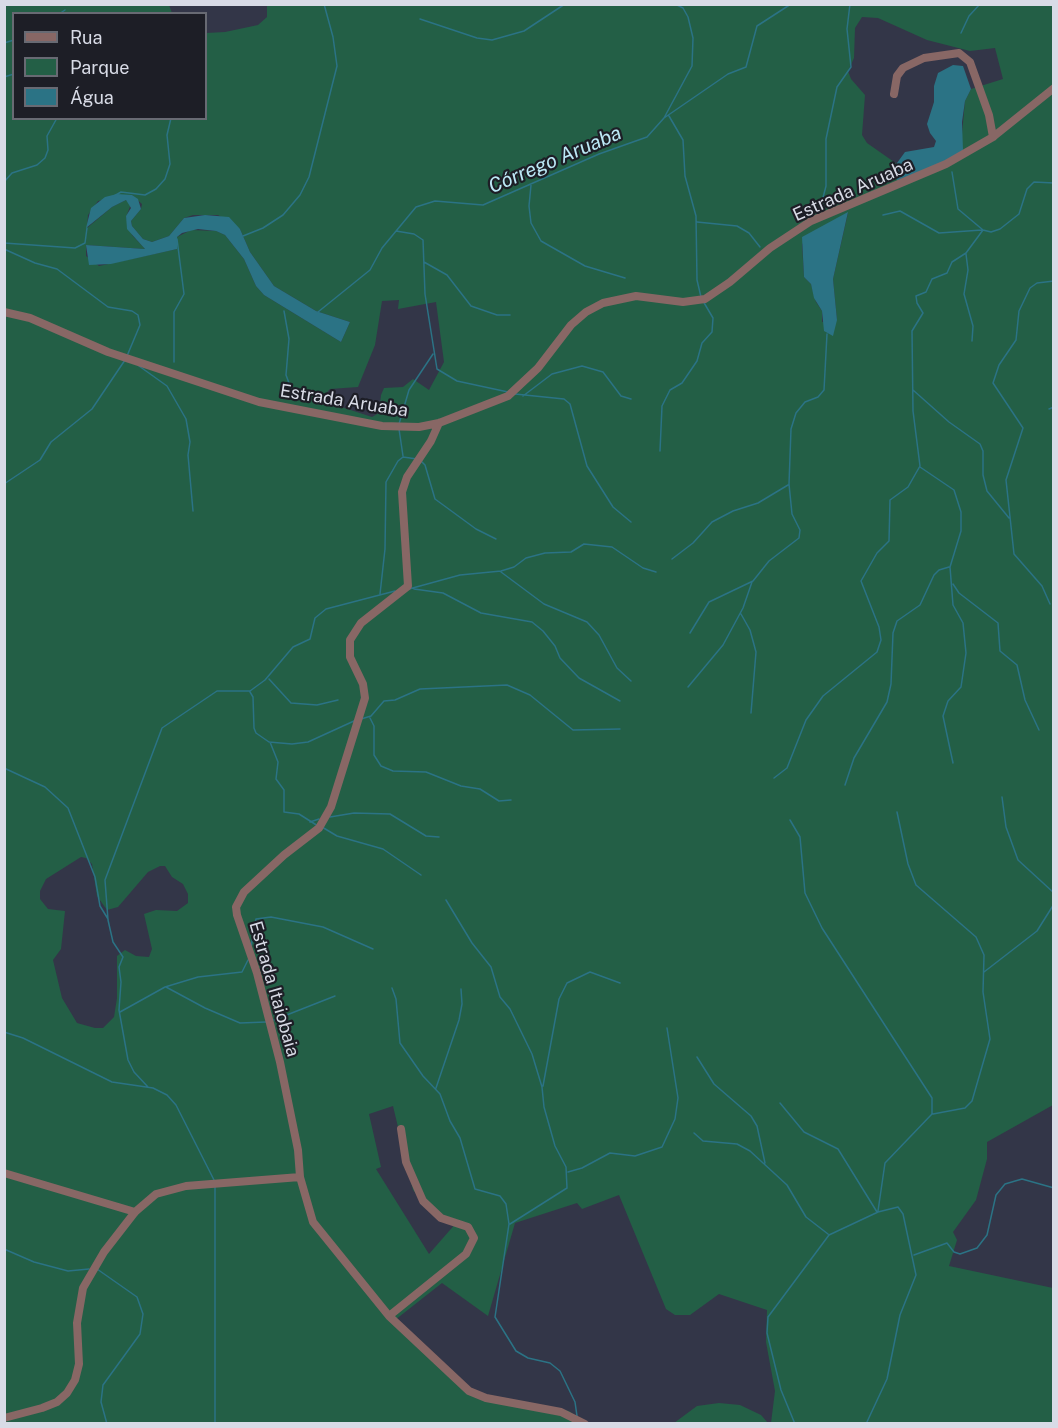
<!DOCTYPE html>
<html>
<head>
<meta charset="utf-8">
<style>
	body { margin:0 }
	#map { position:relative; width:1058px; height:1428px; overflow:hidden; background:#333648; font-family:"Public Sans",sans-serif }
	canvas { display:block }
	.frame { position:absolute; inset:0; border:6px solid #d8dbe6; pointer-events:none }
	.legend { position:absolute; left:12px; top:12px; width:195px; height:108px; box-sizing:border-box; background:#1d1e26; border:2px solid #686a73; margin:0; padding:8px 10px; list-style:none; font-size:18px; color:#d8dbe6 }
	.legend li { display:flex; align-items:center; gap:12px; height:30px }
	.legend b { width:30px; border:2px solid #686a73 }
</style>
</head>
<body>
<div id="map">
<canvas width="1058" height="1428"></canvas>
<div class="frame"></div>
<ul class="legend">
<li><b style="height:8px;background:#886765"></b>Rua</li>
<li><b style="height:16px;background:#235f46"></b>Parque</li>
<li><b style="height:16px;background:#2b7385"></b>Água</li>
</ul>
</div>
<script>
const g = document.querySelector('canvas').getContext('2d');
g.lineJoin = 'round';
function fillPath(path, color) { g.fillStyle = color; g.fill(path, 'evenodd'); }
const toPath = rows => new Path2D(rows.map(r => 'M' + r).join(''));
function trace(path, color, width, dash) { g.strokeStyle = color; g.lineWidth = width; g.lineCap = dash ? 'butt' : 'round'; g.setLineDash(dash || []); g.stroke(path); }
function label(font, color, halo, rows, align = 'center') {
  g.font = font + ' "Public Sans",sans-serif'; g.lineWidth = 4.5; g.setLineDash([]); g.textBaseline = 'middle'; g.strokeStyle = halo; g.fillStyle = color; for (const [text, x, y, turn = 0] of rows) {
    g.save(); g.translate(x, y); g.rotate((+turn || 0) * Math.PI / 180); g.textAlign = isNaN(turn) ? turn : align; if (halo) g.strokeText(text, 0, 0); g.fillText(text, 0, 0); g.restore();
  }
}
fillPath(toPath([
	[5,5,169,5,172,13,14,14,14,118,206,118,206,33,225,32,258,25,267,17,267,5,1053,5,1053,1105,987,1142,987,1159,976,1200,953,1232,957,1240,949,1266,1053,1288,1053,1423,771,1423,775,1391,766,1342,767,1310,719,1294,690,1315,675,1315,666,1309,619,1195,582,1209,577,1203,515,1223,488,1316,442,1283,395,1320,476,1395,569,1411,586,1423,5,1424],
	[862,17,878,18,927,40,970,51,995,48,1003,79,971,89,965,101,962,134,896,169,897,164,867,143,862,135,865,95,851,79,848,71,854,58,855,28],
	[132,195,142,204,141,209,131,221,132,226,143,239,152,242,169,236,184,218,193,215,218,215,240,229,250,252,274,286,316,311,350,322,341,342,264,295,256,286,244,259,225,235,216,231,191,230,177,237,177,249,99,266,86,256,86,245,145,249,132,235,126,217,131,204,126,200,112,207,87,228,88,215,98,201],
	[848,213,833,279,837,320,822,322,822,311,816,302,811,284,804,277,802,244],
	[399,300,398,309,436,302,444,362,429,390,413,379,403,387,384,388,381,395,379,413,372,417,320,400,330,389,358,387,375,345,382,301],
	[81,857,86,858,92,864,97,896,107,910,118,907,148,872,160,866,165,866,172,877,183,884,188,894,188,903,177,911,156,910,144,914,152,949,149,957,136,956,125,950,117,956,117,998,114,1017,103,1028,95,1028,77,1023,62,998,53,960,61,949,65,911,48,909,40,899,40,891,46,879],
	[393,1106,413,1190,434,1215,457,1222,429,1254,376,1169,381,1167,369,1114],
	[719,1403,740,1405,761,1415,768,1423,674,1423,697,1406]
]), '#235f46');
fillPath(toPath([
	[953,65,963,66,971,89,965,101,962,122,963,150,956,158,903,182,897,180,897,163,905,152,934,147,936,141,930,133,927,124,934,102,934,86,938,73],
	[117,194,132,195,138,199,141,209,131,221,132,226,143,239,152,242,169,236,184,218,205,215,229,217,240,229,250,252,274,286,316,311,350,322,341,342,264,295,256,286,244,259,225,235,216,231,198,229,182,233,177,237,177,249,111,264,89,265,86,245,145,249,127,229,126,216,131,208,126,200,112,207,86,228,91,208,105,197],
	[848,212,833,279,837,320,833,336,824,331,822,311,814,298,811,284,804,277,802,237]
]), '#2b7385');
trace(toPath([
	[59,14,65,10],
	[420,19,477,38,492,40,524,31,565,4],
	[961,33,969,16,980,4],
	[4,43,14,40],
	[4,77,14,74],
	[669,116,683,140,685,176,696,216,697,280,701,297],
	[664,118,692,66,693,38,688,17,683,8,675,4],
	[952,172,958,209,983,230,991,232,1000,229,1019,214,1027,189,1034,182,1054,183],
	[4,182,12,173,37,165,45,158,48,150,47,136,57,118],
	[531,185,529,206,531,223,541,241,585,266,625,278],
	[114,196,121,192,145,195,156,189,165,179,170,164,167,135,171,118],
	[819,213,826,186,826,139,837,87,851,67,847,29,850,4],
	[883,215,900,211,939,233,982,230],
	[697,222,737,226,749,233,760,247],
	[396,231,414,234,423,240,425,294,437,369,457,381,508,392],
	[243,236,263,228,283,215,300,195,309,177,337,66,333,37,324,4],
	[4,243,75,248,85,243,87,228],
	[4,249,35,263,57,269,108,307,132,311,138,315,140,325,127,356],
	[966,254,968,270,964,294,973,326,972,341],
	[424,262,447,275,471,306,497,315,510,315],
	[284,311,289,339,286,375,295,399],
	[318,312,370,270,382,248,416,207,435,201,483,205,599,154,647,137,664,118,728,74,746,67,757,26,791,4],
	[174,362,174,312,184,294,177,239],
	[139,366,167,386,186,419,190,442,188,455,193,511],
	[913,390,949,422,980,444,983,451,983,475,987,491,1009,518],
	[515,394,564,399,570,404,587,466,613,507,631,522],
	[523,396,552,374,582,366,603,372,621,396,631,399],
	[1049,409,1054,407],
	[399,424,409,390,433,354],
	[399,429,403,456],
	[660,451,662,406,670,390,682,383,697,361,702,343,712,332,713,318,703,301],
	[421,461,425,465,435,499,476,529,496,539],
	[920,467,954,490,961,512,961,531,950,567,953,605,963,623,966,653,961,687,948,701,943,716,953,763],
	[4,484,40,460,51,442,92,409,125,360],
	[672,559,693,543,712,522,733,511,758,503,788,485],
	[501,572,544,604,587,622,599,635,617,668,631,681],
	[953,584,959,593,998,623,1000,651,1017,665,1025,700,1039,730],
	[409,589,460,575,501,571,514,567,526,558,545,553,571,552,584,544,612,547,643,568,656,572],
	[414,589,443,593,481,613,532,622,543,631,555,646,560,658,579,678,620,701],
	[380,594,385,549,386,482,398,461,403,457,417,459],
	[1050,604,1042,586,1014,554,1006,480,1023,428,993,383,999,365,1016,340,1019,311,1030,288,1037,283,1054,281],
	[741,614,750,630,756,652,751,713],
	[690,633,709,602,753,581,769,561,799,538,800,530,792,514,789,484,791,429,796,413,805,402,818,397,824,390,827,334],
	[269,679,291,703,317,705,338,700],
	[688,687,723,645,743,608,752,582],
	[250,692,253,697,254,728,256,733,269,742,292,744,308,742,354,721],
	[370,718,374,726,374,755,381,766,393,771,426,772,461,786,480,789,499,801,511,800],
	[361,719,371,716,384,701,395,700,420,689,507,685,530,695,573,730,620,729],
	[270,742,278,762,276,779,284,790,284,812,299,814,318,826],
	[4,768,45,787,68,808,95,877,100,906,108,919],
	[774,778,787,768,806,720,823,696,877,652,881,640,879,627,861,581,877,553,889,541,890,500,908,487,920,466,913,411,912,331,923,313,917,303,916,296,926,292,932,279,947,273,952,262,966,253,983,230],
	[845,785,854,758,887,702,891,684,893,633,897,621,920,605,934,575,939,570,949,567],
	[1002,797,1006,827,1018,860,1054,893],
	[897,812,908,864,916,885,976,937,984,955,983,992,990,1039,972,1101,965,1108,933,1114],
	[330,817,354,813,390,814,426,836,439,837],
	[790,820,800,837,805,893,822,928,932,1098,932,1114,885,1163,878,1211],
	[310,822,319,819],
	[322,827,337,836,383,849,421,875],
	[446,900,472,943,491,967,500,997,510,1009,532,1054,542,1087,544,1107,555,1146,566,1167,567,1188,510,1224],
	[251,947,256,919,271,917,323,927,373,949],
	[984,972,1037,931,1054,904],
	[166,987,205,1008,240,1023,266,1022],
	[392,988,396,999,400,1043,423,1076,440,1094,450,1121,460,1138,475,1189,500,1196,506,1204,509,1224,495,1317,516,1351,528,1358,550,1363,560,1371,575,1402,577,1416],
	[120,1012,165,987,198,977,242,972,248,960],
	[274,1020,335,996],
	[4,1032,23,1038,112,1082,153,1088,167,1095,176,1105,214,1180],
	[697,1057,714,1084,751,1116,757,1126,765,1163],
	[543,1086,559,999,567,983,590,972,620,983],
	[148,1087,134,1072,128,1060,119,1010,121,982,119,967,123,957,113,942,108,920,105,880,162,728,217,691,250,691,265,680,293,647,310,639,315,618,326,609,395,591],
	[436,1088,459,1020,462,1004,461,989],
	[780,1103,804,1132,838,1149,877,1212],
	[694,1133,703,1141,737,1144,750,1151,787,1185,806,1217,828,1234],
	[568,1172,582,1168,610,1153,635,1156,662,1147,675,1119,678,1098,667,1028],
	[215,1187,215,1424],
	[4,1249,34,1262,68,1271,89,1269],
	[914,1255,947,1243,954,1252,960,1254,977,1248,987,1235,996,1195,1005,1184,1022,1179,1054,1188],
	[97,1269,137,1297,143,1314,140,1334,103,1385,101,1402,107,1424],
	[795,1424,781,1390,767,1333,768,1317,829,1235,878,1212,898,1207,903,1214,916,1275,900,1315,887,1379,866,1424]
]), '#2b7385', 1.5);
trace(toPath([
	[894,94,897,76,903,68,924,58,959,53,970,62,989,115,993,137],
	[4,312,30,318,108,352,259,402,382,426,419,427,439,423,508,396,538,368,571,325,586,312,603,303,636,296,683,302,705,299,730,282,770,248,811,221,946,164,993,137,1054,88],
	[439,423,431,441,407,477,402,492,408,586,361,623,350,640,350,657,363,684,365,698,331,807,319,828,284,855,244,892,236,907,237,915,257,973,280,1062,298,1150,300,1177,313,1222,389,1316,469,1391,486,1398,561,1412,585,1424],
	[4,1173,135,1212],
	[389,1316,466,1254,474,1238,468,1227,441,1218,423,1201,406,1162,401,1129],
	[4,1418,42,1408,57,1402,67,1393,75,1380,79,1364,77,1323,83,1288,104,1252,135,1212,156,1194,186,1186,300,1177]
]), '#886765', 8);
label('18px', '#d8dbe6', '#1d1e26', [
	["Estrada Aruaba",853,190,-24],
	["Estrada Aruaba",344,401,9],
	["Estrada Itaiobaia",274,989,74]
]);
label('italic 20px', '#bce9f6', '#1d1e26', [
	["Córrego Aruaba",555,160,-23]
]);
</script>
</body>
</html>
